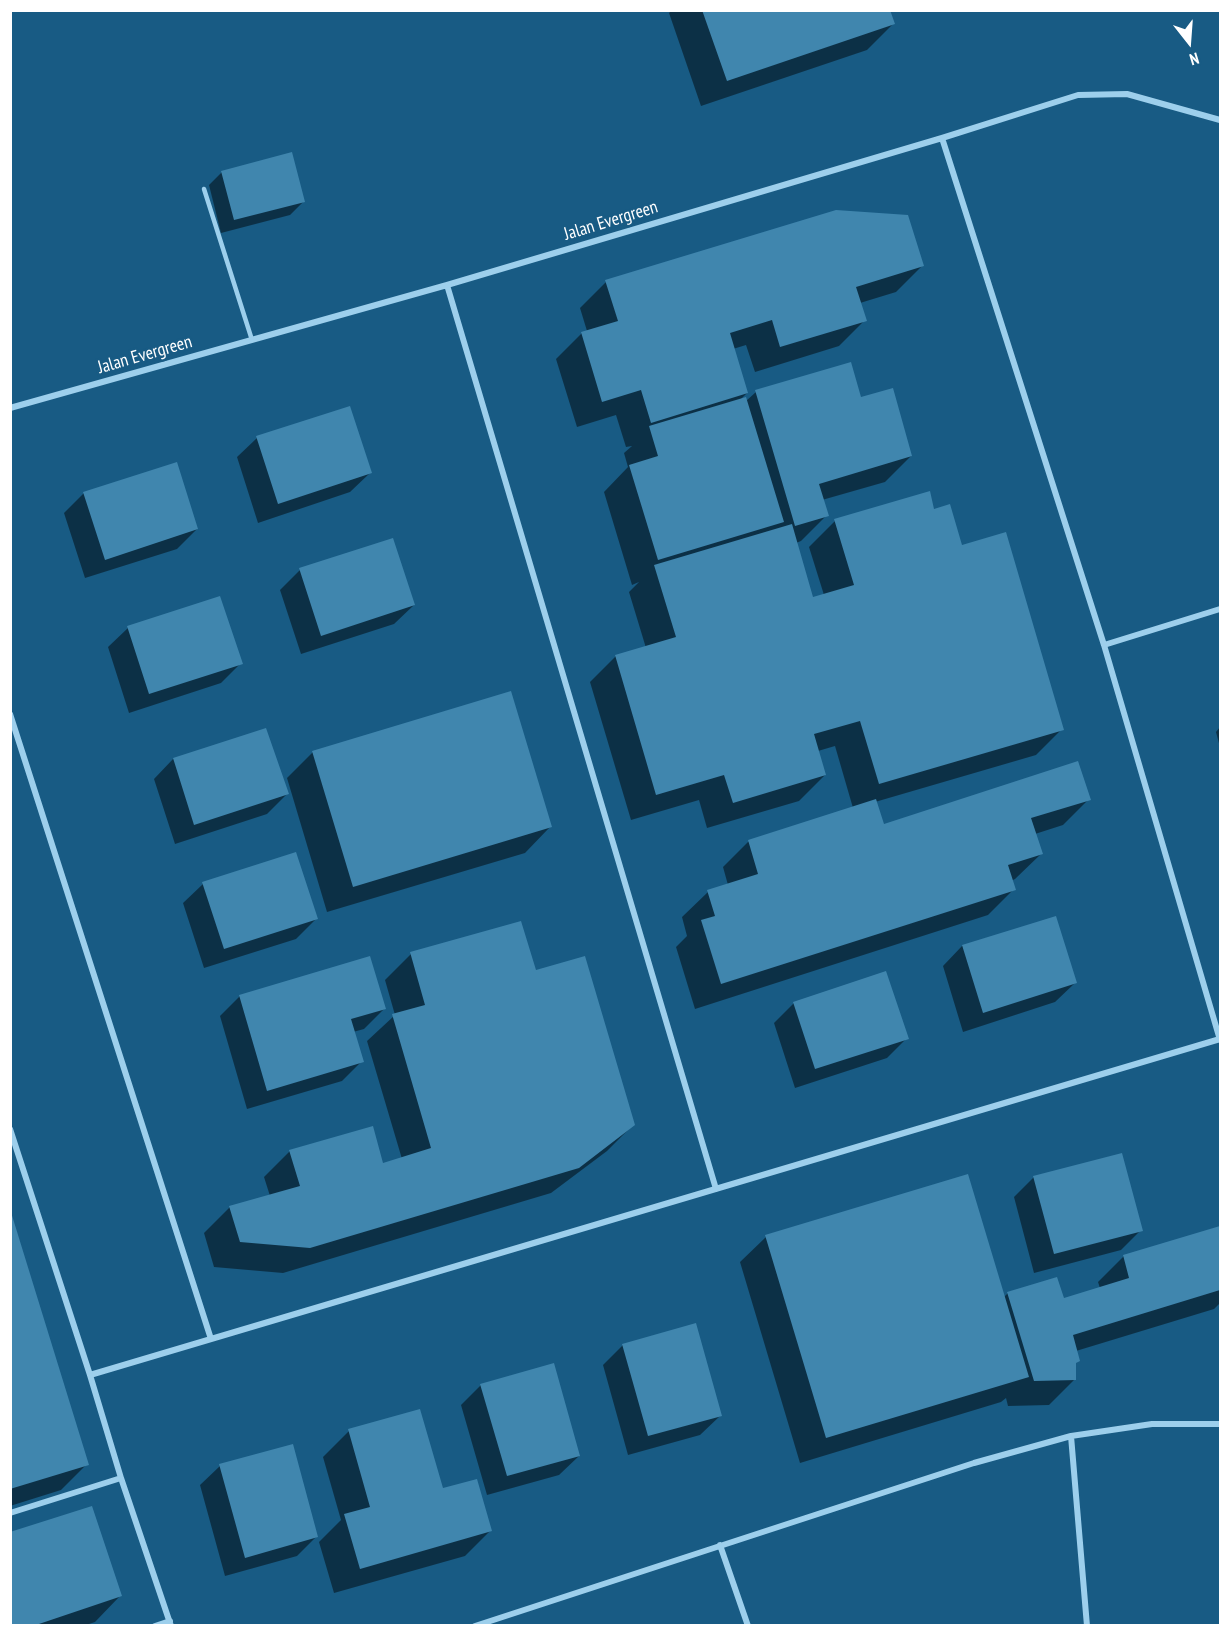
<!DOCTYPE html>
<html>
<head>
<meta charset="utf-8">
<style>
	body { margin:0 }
	#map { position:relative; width:1231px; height:1636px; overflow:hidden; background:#185b84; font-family:"PT Sans Narrow",sans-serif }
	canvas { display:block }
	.frame { position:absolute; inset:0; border:12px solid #fff; pointer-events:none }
	.north { position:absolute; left:1159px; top:12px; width:60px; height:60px; -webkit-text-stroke:4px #185b84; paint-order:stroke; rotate:163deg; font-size:16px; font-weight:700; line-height:24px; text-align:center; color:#fff }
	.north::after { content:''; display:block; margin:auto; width:21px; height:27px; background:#fff; clip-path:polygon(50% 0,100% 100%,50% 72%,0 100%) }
</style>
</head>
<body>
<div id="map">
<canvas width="1231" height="1636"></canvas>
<div class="frame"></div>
<div class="north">N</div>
</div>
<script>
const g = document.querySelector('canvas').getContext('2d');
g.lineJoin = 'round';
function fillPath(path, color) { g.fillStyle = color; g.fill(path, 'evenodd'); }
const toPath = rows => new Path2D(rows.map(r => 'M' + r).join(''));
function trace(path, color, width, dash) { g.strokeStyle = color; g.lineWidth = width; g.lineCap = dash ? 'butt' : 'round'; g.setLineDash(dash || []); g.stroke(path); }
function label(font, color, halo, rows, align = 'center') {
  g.font = font + ' "PT Sans Narrow",sans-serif'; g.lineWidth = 5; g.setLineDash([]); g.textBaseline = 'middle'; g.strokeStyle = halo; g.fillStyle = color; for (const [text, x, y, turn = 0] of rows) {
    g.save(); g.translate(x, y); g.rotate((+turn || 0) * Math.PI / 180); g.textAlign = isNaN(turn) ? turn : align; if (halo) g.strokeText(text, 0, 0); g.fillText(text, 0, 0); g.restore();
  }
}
fillPath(toPath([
	[672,10,888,10,893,24,867,50,701,106,669,13],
	[222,172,304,201,290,215,221,233,209,185],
	[922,266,896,292,860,303,865,320,839,346,755,372,746,345,733,349,747,393,739,401,746,401,756,392,860,399,911,456,885,482,822,500,827,515,801,541,796,543,812,599,824,595,809,547,835,521,933,511,961,547,1062,729,1036,755,875,802,883,826,1089,799,1063,825,1035,834,1041,854,1015,879,1011,881,1014,889,988,915,695,1009,676,947,687,936,682,917,708,892,728,885,723,867,748,842,853,808,835,746,818,751,825,775,799,801,707,828,699,800,631,820,590,682,616,656,646,648,629,592,639,582,632,585,604,492,628,467,624,453,632,446,626,447,616,415,577,427,556,359,582,333,587,331,580,308,606,282],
	[257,438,370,473,350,492,258,523,237,457],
	[84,493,197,529,177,549,85,578,64,513],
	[300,570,414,605,394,624,301,654,280,590],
	[128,628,241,663,221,683,129,713,108,647],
	[1220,727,1220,747,1216,732],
	[313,752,550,827,525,853,327,912,287,778],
	[173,759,287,794,267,814,175,844,154,779],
	[203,884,316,919,296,939,204,968,183,903],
	[1055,918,1075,983,1055,1002,963,1032,943,966,962,946],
	[411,954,535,972,633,1125,607,1151,551,1193,283,1273,214,1267,204,1233,230,1207,270,1196,264,1177,290,1151,382,1165,402,1159,367,1041,395,1015,385,980],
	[240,996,384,1009,364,1029,353,1032,362,1061,342,1081,247,1109,220,1016],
	[794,1003,907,1038,887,1058,795,1088,774,1023],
	[1034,1177,1141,1230,1121,1250,1034,1273,1014,1197],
	[10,1212,87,1464,61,1490,10,1506],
	[1220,1227,1220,1303,1214,1309,1076,1351,1075,1379,1049,1405,1008,1406,1006,1398,1001,1402,800,1463,740,1262,766,1237,1004,1297,1008,1293,1063,1300,1100,1288,1098,1282,1124,1256],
	[623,1345,720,1416,700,1435,628,1455,603,1365],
	[481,1385,579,1456,559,1475,487,1495,461,1405],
	[349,1431,442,1490,491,1530,465,1556,334,1593,319,1542,341,1520,323,1457],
	[220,1466,317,1536,297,1556,225,1576,200,1485],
	[120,1596,95,1622,83,1626,10,1626]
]), '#0007');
fillPath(toPath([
	[702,10,890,10,895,24,727,81],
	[292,152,305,202,234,220,221,171],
	[836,210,908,215,924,266,856,287,867,321,780,347,772,320,730,333,748,393,651,423,641,390,602,402,581,332,618,321,605,280],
	[851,362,861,397,893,388,912,456,819,484,829,516,795,526,755,390],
	[746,397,784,522,658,560,629,465,658,456,649,426],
	[350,406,372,473,278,504,256,436],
	[177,462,198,529,105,560,83,492],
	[930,491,934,509,950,504,962,545,1006,532,1064,730,879,784,860,721,814,734,826,775,733,803,724,775,656,795,615,655,676,637,654,565,792,524,813,597,854,585,834,519],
	[393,538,415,605,321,636,299,568],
	[220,596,243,664,149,694,127,626],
	[511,691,552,827,353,887,312,751],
	[266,728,289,794,194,825,173,758],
	[1078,761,1091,800,1031,818,1043,854,1008,865,1016,890,721,984,701,920,715,916,707,890,758,874,748,840,876,799,884,824],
	[296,852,318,919,224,949,202,882],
	[1056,916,1077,983,983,1013,962,945],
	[521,921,536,970,585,956,635,1125,579,1168,310,1248,240,1242,229,1206,300,1186,289,1150,373,1126,383,1163,431,1148,392,1014,425,1005,410,952],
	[370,956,386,1009,351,1019,364,1062,267,1091,239,995],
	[886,971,909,1039,815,1069,793,1002],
	[1122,1153,1143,1231,1054,1254,1033,1176],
	[968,1174,1029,1377,826,1438,765,1235],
	[10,1209,89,1465,10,1489],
	[1220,1226,1220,1290,1073,1335,1080,1361,1076,1363,1076,1380,1034,1381,1007,1292,1057,1277,1064,1298,1129,1278,1123,1255],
	[696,1323,722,1416,648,1436,622,1344],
	[554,1363,580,1456,507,1476,480,1384],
	[420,1409,443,1488,477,1479,492,1531,360,1569,344,1514,370,1507,348,1429],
	[293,1444,318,1537,245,1558,219,1464],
	[92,1506,122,1596,33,1626,10,1626,10,1532]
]), '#4086ae');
trace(toPath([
	[204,189,252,340]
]), '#9dcfec', 4.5);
trace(toPath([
	[942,138,1104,645,1220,1040],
	[447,285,716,1189],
	[10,408,447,285,942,138,1078,95,1127,94,1220,120],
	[1104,645,1220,609],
	[10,714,211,1339],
	[10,1129,90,1375,121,1478,171,1626],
	[90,1375,1220,1039],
	[1071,1436,1087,1626],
	[10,1513,121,1478],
	[720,1545,748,1626],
	[155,1626,170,1621],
	[475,1626,974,1463,1071,1436,1152,1424,1220,1424]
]), '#9dcfec', 6);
label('18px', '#fff', '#185b84', [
	["Jalan Evergreen",611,221,-17],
	["Jalan Evergreen",145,355,-16]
]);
</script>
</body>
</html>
